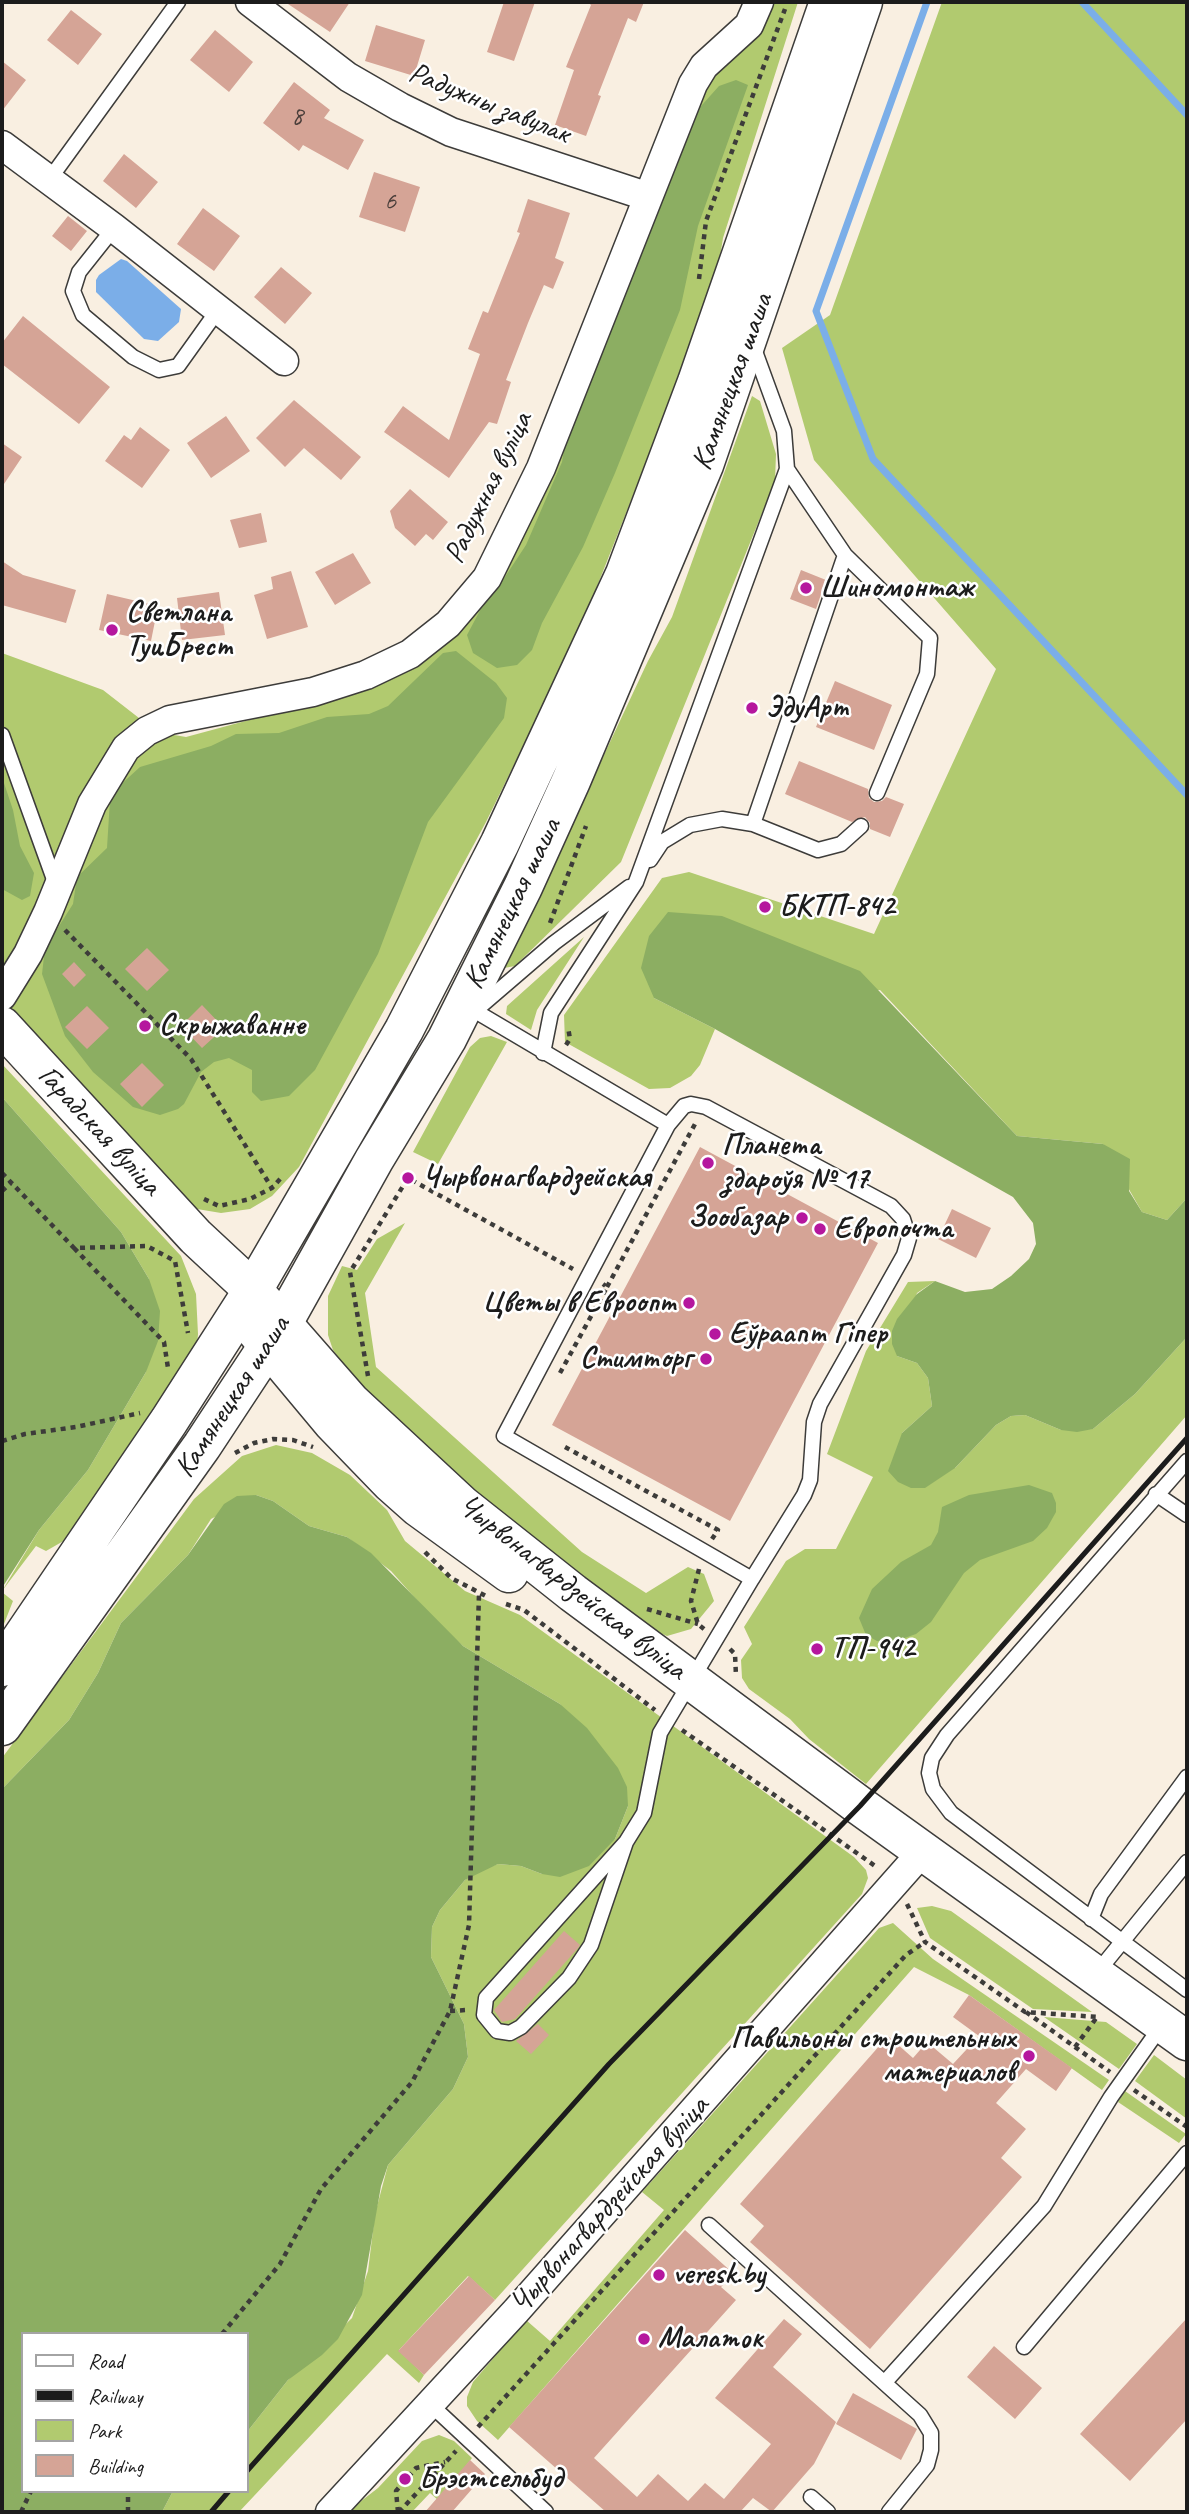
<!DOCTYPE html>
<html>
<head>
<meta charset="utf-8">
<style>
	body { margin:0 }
	#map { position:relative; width:1189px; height:2514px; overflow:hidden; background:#f9efe1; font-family:Caveat,sans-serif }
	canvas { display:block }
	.frame { position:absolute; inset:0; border:4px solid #1c1c1c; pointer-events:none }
	.legend { position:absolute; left:21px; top:2332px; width:228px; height:161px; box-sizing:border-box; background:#fff; border:2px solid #a4a4a4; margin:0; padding:9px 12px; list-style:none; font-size:21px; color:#1c1c1c }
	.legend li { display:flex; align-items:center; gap:14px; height:35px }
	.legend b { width:35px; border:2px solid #a4a4a4 }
</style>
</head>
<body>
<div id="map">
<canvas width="1189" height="2514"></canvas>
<div class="frame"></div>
<ul class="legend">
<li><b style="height:9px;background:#fff"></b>Road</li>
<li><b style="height:9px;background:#1c1c1c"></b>Railway</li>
<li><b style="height:19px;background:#b1ca6f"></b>Park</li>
<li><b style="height:19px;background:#d5a496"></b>Building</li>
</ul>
</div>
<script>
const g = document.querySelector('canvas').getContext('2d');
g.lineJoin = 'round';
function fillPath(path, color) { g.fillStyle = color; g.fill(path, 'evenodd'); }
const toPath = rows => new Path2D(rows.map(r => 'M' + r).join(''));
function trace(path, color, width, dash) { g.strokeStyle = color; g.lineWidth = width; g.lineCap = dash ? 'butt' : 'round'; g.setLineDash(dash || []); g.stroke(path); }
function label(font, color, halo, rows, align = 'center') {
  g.font = font + ' Caveat,sans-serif'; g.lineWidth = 5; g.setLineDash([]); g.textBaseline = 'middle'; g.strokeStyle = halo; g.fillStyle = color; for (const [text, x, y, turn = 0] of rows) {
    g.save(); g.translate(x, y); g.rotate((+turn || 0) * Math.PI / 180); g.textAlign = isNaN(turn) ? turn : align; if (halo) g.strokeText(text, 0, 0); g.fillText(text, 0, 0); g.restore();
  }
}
fillPath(toPath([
	[765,2,798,2,723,238,715,288,579,632,486,822,299,1167,272,1196,250,1209,221,1213,197,1209,186,1202,2,1003,2,653,103,690,157,732,186,737,327,699,449,638,689,116,716,73,753,41],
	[942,2,1187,2,1187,1198,1167,1220,1142,1212,1103,1144,1017,1136,880,990,654,998,715,1029,700,1065,691,1076,670,1088,649,1089,565,1042,564,1015,662,878,689,872,874,934,996,669,814,460,782,348,830,315],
	[752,396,760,401,776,454,775,481,621,862,515,966,504,968,648,661,672,617],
	[584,937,537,1010,531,1030,506,1014,507,1006],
	[491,1036,507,1042,438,1164,413,1152,470,1047,480,1038],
	[2,1064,181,1256,196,1294,198,1334,196,1357,67,1539,46,1551,36,1546,2,1591,39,1530,88,1470,146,1372,149,1279,121,1232,2,1097],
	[405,1223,365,1293,376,1367,582,1552,646,1593,688,1567,704,1574,714,1601,691,1629,667,1636,646,1627,475,1501,358,1384,346,1368,333,1350,328,1335,328,1296,342,1266,357,1270,377,1239],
	[935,1281,917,1293,897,1356,917,1363,928,1378,932,1406,902,1433,955,1468,996,1425,1011,1416,1025,1415,1061,1430,1093,1429,1135,1394,1187,1337,1187,1415,866,1784,809,1739,790,1719,749,1689,742,1678,741,1660,752,1644,744,1627,786,1561,805,1549,836,1549,873,1477,827,1454,866,1351,908,1282],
	[276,1445,312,1453,350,1475,387,1510,405,1541,465,1591,520,1615,854,1857,866,1870,868,1878,862,1894,495,2300,468,2276,399,2350,424,2375,419,2383,387,2354,239,2512,162,2512,173,2491,247,2491,247,2432,288,2380,352,2318,368,2271,375,2214,388,2165,453,2089,468,2057,464,2024,431,1957,432,1927,440,1910,465,1880,480,1870,498,1864,521,1866,542,1874,615,1839,628,1806,560,1704,463,1646,439,1625,391,1571,347,1537,309,1526,273,1501,256,1495,211,1519,188,1555,121,1623,98,1673,69,1720,2,1789,2,1758,194,1499,242,1456],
	[2,1592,13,1601,2,1629],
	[932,1906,951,1911,1092,2012,1033,2009,930,1938,917,1908],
	[893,1923,933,1959,1109,2080,1102,2090,969,1995,914,1967,498,2440,477,2421,467,2406,467,2397,473,2382,526,2320,550,2341,664,2210,642,2192,879,1928],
	[1044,2017,1106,2022,1137,2044,1119,2069],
	[1154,2055,1187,2080,1187,2119,1135,2081],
	[1125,2091,1186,2134,1179,2143,1118,2102],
	[439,2435,454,2441,472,2458,439,2501,430,2493,412,2512,347,2512,378,2488,422,2441]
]), '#b1ca6f');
fillPath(toPath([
	[736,80,748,85,698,226,680,310,615,473,583,547,542,623,532,650,517,665,497,668,473,653,467,635,484,603,497,589,526,545,562,462,567,432,666,184,674,173,694,114,719,86],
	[456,651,496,683,507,698,504,718,428,822,378,954,315,1070,289,1096,261,1101,252,1092,252,1070,229,1058,214,1062,201,1072,184,1104,178,1109,160,1115,133,1107,93,1072,65,1036,42,974,45,948,73,904,77,877,107,848,110,800,117,788,140,767,211,746,236,734,279,733,327,717,369,714,388,706,443,653],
	[2,777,13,810,20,846,34,873,30,896,22,900,2,889],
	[668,912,722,916,860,971,1017,1136,1103,1144,1130,1159,1129,1191,1142,1212,1167,1220,1187,1198,1187,1337,1135,1394,1093,1429,1077,1432,1061,1430,1025,1415,1011,1416,996,1425,955,1468,925,1488,911,1488,898,1482,888,1471,902,1433,932,1406,928,1378,917,1363,897,1356,892,1344,892,1331,897,1319,917,1294,935,1281,965,1292,992,1289,1011,1276,1029,1259,1036,1244,1033,1223,1013,1197,715,1029,654,998,641,968,649,936],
	[2,1097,121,1232,149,1279,160,1311,158,1341,146,1372,88,1470,39,1530,2,1588],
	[1029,1485,1052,1493,1056,1503,1056,1512,1047,1528,1033,1541,980,1560,964,1573,931,1622,916,1634,893,1642,877,1641,866,1635,859,1618,872,1589,901,1562,931,1545,938,1532,942,1507,969,1495],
	[256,1495,273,1501,309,1526,347,1537,371,1553,463,1646,560,1704,587,1728,618,1768,627,1787,628,1806,615,1839,589,1866,560,1877,542,1874,521,1866,498,1864,465,1880,440,1910,432,1927,431,1957,464,2024,468,2057,453,2089,388,2165,381,2186,362,2295,338,2339,322,2355,288,2380,247,2432,247,2334,23,2334,23,2491,173,2491,162,2512,2,2512,2,1789,69,1720,98,1673,121,1623,188,1555,224,1504,237,1496]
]), '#8cae62');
fillPath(toPath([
	[121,259,127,261,181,309,179,322,158,341,144,339,96,292,96,280,99,275]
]), '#7baee8');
trace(toPath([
	[927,2,816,311,873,459,1187,795],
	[1082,2,1187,115]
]), '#7baee8', 7);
fillPath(toPath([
	[285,2,350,2,330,32],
	[504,2,535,2,514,61,487,52],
	[588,2,644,2,636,22,628,18,598,95,601,96,586,136,555,125,574,70,566,67,591,5],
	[71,10,102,34,78,65,47,40],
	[376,25,425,40,414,76,365,61],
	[215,30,253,62,229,92,190,60],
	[2,61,26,80,2,111],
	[294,82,330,110,324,118,364,140,348,170,303,145,299,151,263,123],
	[124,154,158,182,136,208,103,181],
	[374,172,420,187,405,232,359,217],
	[528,199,570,213,555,258,564,262,553,289,544,285,528,323,506,380,511,382,497,424,489,422,449,478,384,432,403,406,449,440,480,354,468,349,483,311,488,313,520,233,517,232],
	[203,208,240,236,214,271,177,244],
	[68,216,87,231,71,251,52,236],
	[281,267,312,293,285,324,254,297],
	[23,316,110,387,79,424,2,364,2,343],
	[294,400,361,457,341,480,304,448,285,467,256,438],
	[226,416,250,451,211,478,187,443],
	[140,427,170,450,142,488,105,461,124,435,131,440],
	[2,443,22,457,2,487],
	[410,489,448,522,433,540,426,534,415,546,395,528,390,511],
	[261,513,267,542,239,548,230,520],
	[353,553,371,583,335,605,315,572],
	[2,561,23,575,76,590,66,623,2,605],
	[801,570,826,580,816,609,790,599],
	[291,571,308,627,267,639,254,595,273,589,271,577],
	[219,592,225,635,182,640,177,598],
	[107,594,158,606,151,641,99,630],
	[835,681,892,705,874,750,816,727],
	[799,761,868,789,869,798,874,802,882,801,886,797,904,804,890,837,870,829,870,823,865,817,852,822,785,794],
	[147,948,169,970,147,991,125,969],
	[74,962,86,975,74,987,62,974],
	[202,1005,224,1028,202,1048,181,1026],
	[87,1006,109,1028,87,1049,65,1027],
	[142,1063,164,1085,142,1107,120,1084],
	[700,1147,878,1243,730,1521,552,1425],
	[952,1209,991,1228,976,1258,938,1239],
	[564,1931,580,1945,578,1948,515,2019,502,2022,494,2010],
	[969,1995,1072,2068,1056,2091,1026,2069,996,2103,1026,2129,1001,2158,1022,2177,870,2349,750,2242,764,2226,740,2204,888,2036,913,2058,927,2042,953,2064,979,2036,953,2017],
	[538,2024,549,2035,531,2054,516,2041],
	[685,2230,734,2274,721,2287,736,2300,594,2458,637,2497,658,2474,688,2501,705,2483,724,2499,771,2444,715,2398,784,2319,802,2334,773,2367,836,2422,814,2464,772,2512,753,2498,740,2512,606,2512,509,2427],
	[469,2276,495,2300,424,2375,398,2351],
	[1187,2318,1187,2419,1130,2481,1080,2434],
	[994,2346,1042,2388,1015,2419,967,2377],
	[853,2393,917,2429,901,2460,836,2424],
	[470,2460,485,2474,452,2512,425,2512]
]), '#d5a496');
const lane = toPath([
	[49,180,178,2],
	[114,228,79,272,73,291,83,315,133,357,159,370,178,366,218,310],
	[845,555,930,638,927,674,877,793],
	[2,735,56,885],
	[753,824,818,850,841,844,861,826],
	[650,860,662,842,690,825,722,819,753,824,845,555,787,469],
	[476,1010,554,943,629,887],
	[467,1018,475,1011,668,1125,504,1436,752,1579,660,1733,644,1813,626,1842,591,1945,569,1978,521,2027,510,2033,497,2031,484,2015,486,1998,626,1842],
	[543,1053,551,1013,636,882,787,469,784,431,753,346],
	[668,1125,684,1106,691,1104,706,1107,891,1206,903,1219,909,1238,904,1255,820,1404,814,1422,810,1480,804,1495,752,1579],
	[1187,1461,947,1735,932,1758,929,1773,933,1789,951,1813,1187,1990],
	[1156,1494,1187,1515],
	[1091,1919,1101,1894,1187,1777],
	[1095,1975,1187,1862],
	[709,2225,920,2415,931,2433,931,2450,927,2465,889,2512],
	[1024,2347,1187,2153],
	[885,2382,1044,2206,1111,2097,1162,2025],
	[431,2405,546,2512],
	[811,2497,828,2512]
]);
const street = toPath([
	[250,2,348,77,400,107,451,132,646,196],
	[2,145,114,228,284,361],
	[2,996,28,954,48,912,92,804,126,748,147,731,170,720,313,692,366,675,410,654,448,624,487,578,541,468,693,84,704,66,749,25,759,2],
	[330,2512,516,2311,923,1851]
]);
const secondary = toPath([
	[2,1026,196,1237,253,1290,351,1402,462,1505,573,1593,860,1806,1187,2041],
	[247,1320,333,1423,391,1483,418,1507,509,1573]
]);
const primary = toPath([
	[2,1667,169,1421,253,1290,404,1030,500,843,625,574,697,382,829,2],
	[2,1726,202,1446,283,1323,374,1160,447,1039,523,887,571,781,704,465,863,2]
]);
trace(lane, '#3d3c3a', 17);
trace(street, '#3d3c3a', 31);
trace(secondary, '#3d3c3a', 41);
trace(primary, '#3d3c3a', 41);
trace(toPath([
	[699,279,706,221,785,9],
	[550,923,586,826],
	[65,930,191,1059,272,1188],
	[566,1045,570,1039,568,1027],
	[2,1173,74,1248,147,1246,175,1261,188,1333],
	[2,1191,11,1183],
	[204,1199,219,1206,250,1199,272,1188,281,1178],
	[74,1248,164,1342,168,1368],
	[607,1287,695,1124],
	[560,1373,607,1287,603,1284],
	[368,1376,350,1272,408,1178,573,1269],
	[2,1441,25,1434,76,1427,140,1413],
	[565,1447,718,1530,712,1539],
	[235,1453,254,1443,273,1439,293,1440,313,1447],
	[425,1552,451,1578,488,1597],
	[699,1569,691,1601,698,1624,704,1629],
	[506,1604,524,1610,655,1710],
	[647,1609,698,1624],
	[730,1649,735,1654,736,1676],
	[682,1730,878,1868],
	[907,1904,925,1942,1025,2012,1098,2017],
	[450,2011,467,2010],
	[1026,2012,1110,2072],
	[1075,2047,1097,2017],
	[1134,2090,1187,2127],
	[222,2334,280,2264,321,2189,412,2082,450,2011,469,1925,479,1594],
	[478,2427,906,1955,925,1942],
	[21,2512,31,2491],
	[128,2512,128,2491],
	[398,2512,396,2491,416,2468,445,2462],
	[399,2512,456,2451]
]), '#3d3c3a', 4.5, [5, 5]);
trace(lane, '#fff', 14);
trace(street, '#fff', 28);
trace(secondary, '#fff', 38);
trace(primary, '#fff', 38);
trace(toPath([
	[247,2471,609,2064,860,1806,1187,1438],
	[211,2512,229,2491]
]), '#1c1c1c', 5);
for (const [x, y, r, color] of [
	[806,588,7,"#b5179e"],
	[112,630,7,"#b5179e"],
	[752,708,7,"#b5179e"],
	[765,907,7,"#b5179e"],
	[145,1026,7,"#b5179e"],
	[708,1163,7,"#b5179e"],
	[408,1178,7,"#b5179e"],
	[802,1218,7,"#b5179e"],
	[820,1229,7,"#b5179e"],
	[689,1303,7,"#b5179e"],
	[715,1334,7,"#b5179e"],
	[706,1359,7,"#b5179e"],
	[817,1649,7,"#b5179e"],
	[1029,2056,7,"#b5179e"],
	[659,2275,7,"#b5179e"],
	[644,2339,7,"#b5179e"],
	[405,2479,7,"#b5179e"]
]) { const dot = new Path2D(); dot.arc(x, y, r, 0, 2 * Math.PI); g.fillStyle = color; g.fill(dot); trace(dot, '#fff', 2.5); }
label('26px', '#4a3e3a', null, [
	["8",297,117],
	["6",390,202]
]);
label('30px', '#1c1c1c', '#fff', [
	["Радужны завулак",489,104,22],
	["Камянецкая шаша",733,382,-70],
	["Радужная вуліца",489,488,-64],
	["Камянецкая шаша",513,904,-64],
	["Гарадская вуліца",99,1131,47],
	["Камянецкая шаша",233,1397,-57],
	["Чырвонагвардзейская вуліца",572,1588,38],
	["Чырвонагвардзейская вуліца",610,2205,-48]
]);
label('bold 30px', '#1c1c1c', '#fff', [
	["Шиномонтаж",820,588],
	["Светлана",126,613],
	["ТуиБрест",126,647],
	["ЭдуАрт",766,708],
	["БКТП-842",779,907],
	["Скрыжаванне",159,1026],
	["Планета",722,1146],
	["здароўя № 17",722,1180],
	["Чырвонагвардзейская",422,1178],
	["Зообазар",788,1218,"right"],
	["Европочта",834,1229],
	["Цветы в Евроопт",675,1303,"right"],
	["Еўраапт Гіпер",729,1334],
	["Стимторг",692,1359,"right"],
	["ТП-942",831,1649],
	["Павильоны строительных",1015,2039,"right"],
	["материалов",1015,2073,"right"],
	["veresk.by",673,2275],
	["Малаток",658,2339],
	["Брэстсельбуд",419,2479]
], 'left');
</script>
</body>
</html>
